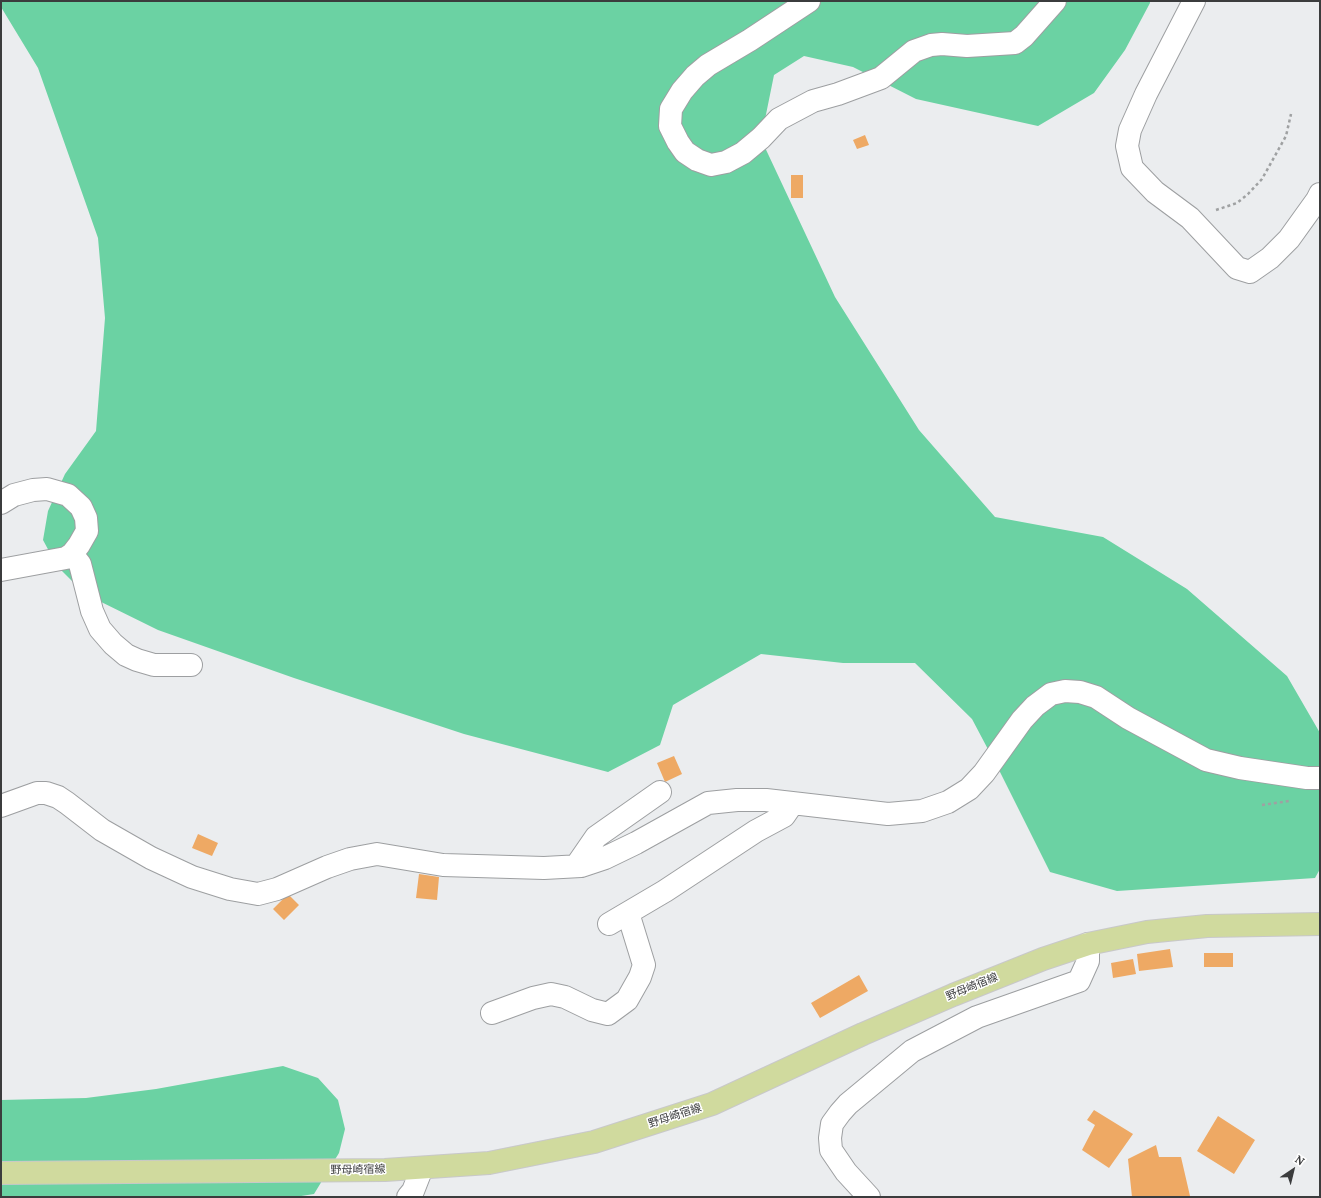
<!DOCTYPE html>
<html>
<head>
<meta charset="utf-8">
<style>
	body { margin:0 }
	#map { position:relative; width:1321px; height:1198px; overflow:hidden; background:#ebedef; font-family:Lora,serif }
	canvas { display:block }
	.frame { position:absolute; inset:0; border:2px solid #3b3c3d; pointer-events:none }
	.north { position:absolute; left:1273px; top:1150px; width:40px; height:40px; -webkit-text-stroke:3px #fff; paint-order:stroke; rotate:35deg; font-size:11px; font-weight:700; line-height:16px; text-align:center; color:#3b3c3d }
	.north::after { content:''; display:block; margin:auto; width:14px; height:18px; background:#3b3c3d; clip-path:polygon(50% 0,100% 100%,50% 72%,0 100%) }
</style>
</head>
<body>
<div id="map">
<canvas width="1321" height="1198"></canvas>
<div class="frame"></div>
<div class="north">N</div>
</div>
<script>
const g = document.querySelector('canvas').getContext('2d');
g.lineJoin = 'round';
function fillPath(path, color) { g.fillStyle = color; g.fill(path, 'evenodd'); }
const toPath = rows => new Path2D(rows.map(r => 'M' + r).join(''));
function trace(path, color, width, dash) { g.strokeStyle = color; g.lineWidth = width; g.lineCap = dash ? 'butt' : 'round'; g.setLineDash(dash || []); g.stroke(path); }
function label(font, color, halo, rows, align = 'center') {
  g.font = font + ' Lora,"Noto Sans JP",serif'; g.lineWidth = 3; g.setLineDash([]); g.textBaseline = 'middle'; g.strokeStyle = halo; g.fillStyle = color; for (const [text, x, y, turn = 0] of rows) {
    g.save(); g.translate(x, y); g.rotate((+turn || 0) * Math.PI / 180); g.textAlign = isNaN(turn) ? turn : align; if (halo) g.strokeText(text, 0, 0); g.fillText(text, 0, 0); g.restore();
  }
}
fillPath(toPath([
	[1,1,1150,1,1150,3,1125,50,1094,93,1038,126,916,99,853,67,804,56,774,75,761,139,835,297,919,430,995,517,1103,537,1187,589,1287,676,1320,733,1320,869,1315,878,1117,891,1050,872,1000,772,972,719,915,663,843,663,761,654,673,705,660,745,608,772,464,734,294,678,158,630,85,594,57,566,43,540,48,511,65,474,96,431,105,318,98,238,38,68,1,7],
	[283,1066,318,1078,338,1100,345,1129,339,1153,314,1194,295,1197,1,1197,1,1100,86,1098,156,1089]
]), '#6bd2a3');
fillPath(toPath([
	[865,135,869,145,857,149,853,140],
	[791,175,803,175,803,198,791,198],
	[674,756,682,774,665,782,657,763],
	[198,834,218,843,212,856,192,848],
	[419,874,439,877,437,900,416,898],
	[288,894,299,905,284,920,273,909],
	[1170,949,1173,967,1139,971,1137,954],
	[1204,953,1233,953,1233,967,1204,967],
	[1133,959,1136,974,1113,978,1111,963],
	[859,975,868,991,820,1018,811,1003],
	[1094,1110,1133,1134,1109,1168,1082,1150,1095,1125,1087,1120],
	[1218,1116,1255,1140,1234,1174,1197,1151],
	[1156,1145,1159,1157,1181,1157,1190,1196,1177,1197,1132,1197,1128,1159]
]), '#eea964');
const minor = toPath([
	[809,1,750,40,708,65,695,76,682,91,671,109,670,126,678,142,685,152,697,160,711,165,726,162,743,153,761,138,779,119,813,101,838,94,881,78,914,51,931,45,942,44,967,46,1015,43,1024,36,1055,1],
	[1194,1,1146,94,1130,130,1127,146,1132,168,1155,192,1190,218,1237,268,1250,272,1270,258,1289,239,1317,200,1320,194],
	[1,503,14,495,33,490,47,489,68,495,81,507,86,518,87,531,79,545,72,554,66,558,1,570],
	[72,554,80,564,92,611,100,629,113,644,126,655,137,660,154,665,191,665],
	[1,806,37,793,46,793,58,797,67,803,102,830,151,858,192,877,230,889,258,894,277,889,327,867,350,859,377,854,443,865,544,868,581,866,605,858,636,843,708,803,737,800,766,800,888,814,922,811,948,802,969,789,984,773,1022,720,1035,706,1051,694,1065,691,1080,692,1096,697,1128,718,1206,760,1240,768,1307,778,1320,778],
	[576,866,596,837,660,792],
	[609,924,665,891,756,831,784,816,793,803],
	[492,1013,533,998,551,994,565,997,592,1010,608,1014,627,1000,640,977,644,965,628,913],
	[408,1197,413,1191,422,1168],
	[869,1197,846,1172,831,1150,830,1138,832,1124,840,1113,848,1104,912,1051,977,1017,1079,981,1088,961,1088,944]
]);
const primary = toPath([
	[1,1173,385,1170,489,1163,594,1142,712,1104,863,1034,953,995,1043,959,1088,944,1147,932,1207,926,1320,924]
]);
trace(minor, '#9d9fa1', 24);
trace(primary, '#c8c8c9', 24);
trace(toPath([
	[1216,210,1237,203,1248,194,1262,179,1286,136,1291,114],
	[1262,805,1289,801]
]), '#9fa1a2', 2.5, [3, 3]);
trace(minor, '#fff', 22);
trace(primary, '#d0da9e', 22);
label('11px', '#3b3c3d', '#fff', [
	["野母崎宿線",972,987,-22],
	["野母崎宿線",675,1116,-18],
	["野母崎宿線",358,1170,-1]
]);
</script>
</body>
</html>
